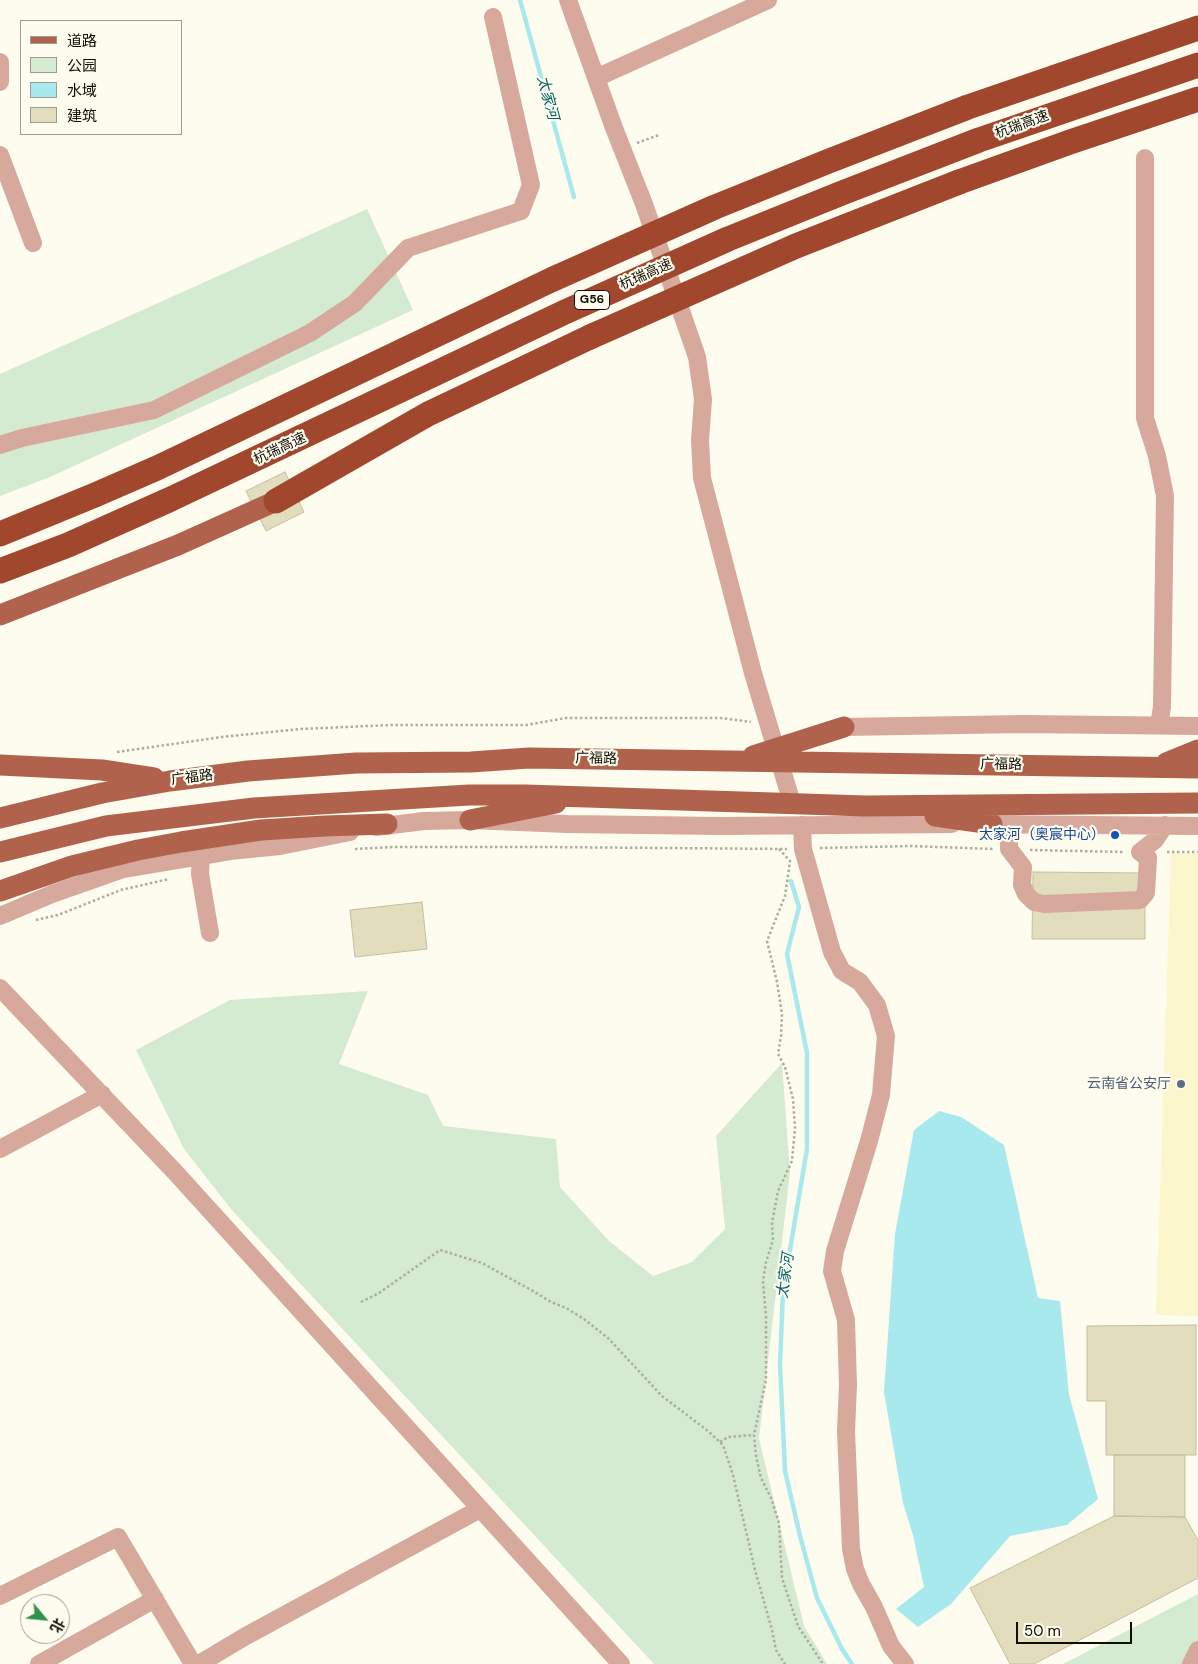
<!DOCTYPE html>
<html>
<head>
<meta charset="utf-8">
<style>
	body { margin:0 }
	#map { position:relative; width:1198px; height:1664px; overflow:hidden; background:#fefcef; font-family:"DM Sans","Noto Sans SC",sans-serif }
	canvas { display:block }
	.legend { position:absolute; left:20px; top:20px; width:162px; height:115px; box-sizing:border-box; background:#fefcef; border:1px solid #9e9c91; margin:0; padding:6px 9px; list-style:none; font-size:15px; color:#0f0d04 }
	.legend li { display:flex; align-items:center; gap:10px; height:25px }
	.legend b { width:25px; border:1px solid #9e9c91 }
	.north { position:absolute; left:20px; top:1594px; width:50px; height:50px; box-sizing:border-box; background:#fefcef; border:1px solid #9e9c91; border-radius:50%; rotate:118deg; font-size:14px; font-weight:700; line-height:20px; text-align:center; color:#0f0d04 }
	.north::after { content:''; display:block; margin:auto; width:18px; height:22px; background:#2c954b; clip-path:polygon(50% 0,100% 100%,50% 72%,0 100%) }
	.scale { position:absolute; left:1016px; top:1622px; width:116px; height:22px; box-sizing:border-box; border:2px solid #0f0d04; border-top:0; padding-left:6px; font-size:15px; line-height:18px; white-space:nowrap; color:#0f0d04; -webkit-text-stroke:4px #fefcef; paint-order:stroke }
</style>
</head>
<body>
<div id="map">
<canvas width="1198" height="1664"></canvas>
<ul class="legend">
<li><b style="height:6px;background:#b1624d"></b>道路</li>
<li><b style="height:14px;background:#d4ebd1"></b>公园</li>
<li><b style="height:14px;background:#a7e9ec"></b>水域</li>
<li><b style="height:14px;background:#e2ddbd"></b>建筑</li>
</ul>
<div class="north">北</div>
<div class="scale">50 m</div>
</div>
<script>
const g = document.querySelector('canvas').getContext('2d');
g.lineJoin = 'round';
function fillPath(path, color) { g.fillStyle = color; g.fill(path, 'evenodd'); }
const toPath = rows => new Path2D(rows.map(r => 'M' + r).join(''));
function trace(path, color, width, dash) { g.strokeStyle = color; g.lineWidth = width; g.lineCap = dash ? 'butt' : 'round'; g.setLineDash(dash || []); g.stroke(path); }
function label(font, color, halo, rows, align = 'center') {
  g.font = font + ' "DM Sans","Noto Sans SC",sans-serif'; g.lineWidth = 4.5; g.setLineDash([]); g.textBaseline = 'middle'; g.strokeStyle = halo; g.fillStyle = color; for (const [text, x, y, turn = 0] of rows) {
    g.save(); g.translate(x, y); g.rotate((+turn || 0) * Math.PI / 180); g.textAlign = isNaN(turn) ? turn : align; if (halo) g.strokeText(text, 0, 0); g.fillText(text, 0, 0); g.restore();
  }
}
fillPath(toPath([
	[1171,853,1198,854,1198,1316,1156,1315]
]), '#fcf6cd');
fillPath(toPath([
	[367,209,413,310,50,477,0,496,0,374],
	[368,991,339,1064,428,1095,443,1126,556,1139,560,1187,609,1241,653,1276,692,1262,725,1229,716,1136,782,1063,790,1173,759,1438,804,1626,827,1664,654,1664,231,1209,184,1149,136,1050,230,1000],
	[1198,1594,1198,1664,1063,1664]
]), '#d4ebd1');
fillPath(toPath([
	[939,1111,961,1117,1004,1145,1038,1298,1060,1301,1069,1395,1098,1499,1067,1525,1010,1536,951,1604,918,1627,896,1609,924,1587,913,1535,903,1503,884,1392,895,1234,914,1130]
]), '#a7e9ec');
trace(toPath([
	[520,0,574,197],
	[791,881,799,907,787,954,807,1053,807,1149,783,1291,780,1365,785,1471,800,1536,817,1598,842,1649,852,1664]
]), '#a7e9ec', 4.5);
const building = toPath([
	[285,472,304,512,266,531,246,491,285,472],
	[1033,872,1145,873,1145,939,1032,939,1033,872],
	[422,902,427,949,355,957,350,910,422,902],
	[1196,1325,1196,1455,1106,1455,1106,1401,1087,1401,1087,1326,1196,1325],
	[1114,1455,1185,1455,1185,1517,1114,1516,1114,1455],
	[1114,1516,1185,1517,1198,1540,1198,1578,1034,1664,1010,1664,970,1588,1114,1516]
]);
fillPath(building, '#e2ddbd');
trace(building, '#c4bf9f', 1);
trace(toPath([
	[637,143,659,135],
	[117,752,222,737,300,729,391,725,526,725,566,718,721,718,751,722],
	[820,848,910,846,994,849],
	[355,849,394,847,544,847,787,849],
	[779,849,790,861,785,896,767,941,777,982,782,1014,781,1036,778,1054,785,1067,793,1099,795,1128,792,1161,778,1191,772,1223,773,1240,766,1262,763,1281,766,1317,766,1380,754,1435,756,1456,761,1478,771,1498,779,1523,782,1578,798,1626,823,1664],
	[1030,850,1124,852],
	[1167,852,1198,852],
	[36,920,58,915,121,890,169,879],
	[361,1302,379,1293,440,1250,482,1263,533,1291,551,1302,566,1308,584,1319,608,1338,662,1396,708,1431,723,1445,733,1475,755,1570,772,1630,776,1650,785,1664],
	[720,1442,728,1437,754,1435]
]), '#aeaca0', 2.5, [2.5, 2.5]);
trace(toPath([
	[568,0,614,128,644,204,697,357,703,399,700,440,702,478,753,673,792,803],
	[0,62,0,82],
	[596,78,768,0],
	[0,155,33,243],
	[1145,158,1145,418,1157,456,1165,496,1162,707,1159,725],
	[0,445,22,438,154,410,310,333,355,303,408,248,521,211,531,185,493,17],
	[844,727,1024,724,1198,726],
	[980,824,1198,826],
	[992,824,1009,833,1009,849,1023,867,1022,885,1026,894,1034,902,1044,904,1140,900,1146,893,1148,858,1140,852,1155,840,1165,825],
	[802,825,803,849,832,952,842,971,860,982,877,1005,886,1036,881,1095,869,1141,835,1251,832,1271,846,1320,848,1385,846,1431,851,1549,855,1569,861,1584,874,1607,891,1646,905,1664],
	[376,827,424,821,470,820,567,824,721,826,952,824],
	[201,855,200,874,210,933],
	[0,916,52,894,123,869,230,851,280,846,350,832],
	[0,988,175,1172,621,1664],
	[0,1149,102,1094],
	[0,1596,118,1537,193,1664],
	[39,1664,155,1599],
	[199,1664,246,1636,480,1509],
	[1191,1664,1198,1650]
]), '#d7a99d', 18);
trace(toPath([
	[0,615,178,545,276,501],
	[753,756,844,727],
	[1166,763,1198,750],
	[0,765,102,770,154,778],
	[935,816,992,824],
	[0,818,102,793,170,781,248,771,356,763,471,762,529,758,1198,768],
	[470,820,556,803],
	[0,852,106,826,254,808,469,795,525,795,865,806,1198,803],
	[0,891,72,866,138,850,181,842,261,830,325,826,387,824]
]), '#b1624d', 21);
trace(toPath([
	[959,182,1070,142,1198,99],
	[276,501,428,414,590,337]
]), '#a1472e', 25);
trace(toPath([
	[590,337,796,246,959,182],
	[0,534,95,495,157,468,551,280,715,207,829,161,968,107,1198,28],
	[0,571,68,545,171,499,565,312,728,239,842,193,979,140,1198,65]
]), '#a1472e', 25);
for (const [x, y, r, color] of [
	[1115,835,5,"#1a4fb4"],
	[1181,1084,5,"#5c6f8a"]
]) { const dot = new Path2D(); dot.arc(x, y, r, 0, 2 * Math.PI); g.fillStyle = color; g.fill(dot); trace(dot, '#fefcef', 2); }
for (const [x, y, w] of [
	[592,300,35]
]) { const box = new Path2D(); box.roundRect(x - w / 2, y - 9.5, w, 19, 4); g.fillStyle = '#fefcef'; g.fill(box); trace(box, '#0f0d04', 1); }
label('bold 12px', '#0f0d04', null, [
	["G56",592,300]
]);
label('14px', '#0f0d04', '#fefcef', [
	["杭瑞高速",1022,125,-20],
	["杭瑞高速",646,275,-24],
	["杭瑞高速",280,449,-25],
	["广福路",596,759,1],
	["广福路",1001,765,1],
	["广福路",192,778,-7]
]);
label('14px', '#164399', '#fefcef', [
	["太家河（奥宸中心）",1105,835]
], 'right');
label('14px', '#4e5e75', '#fefcef', [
	["云南省公安厅",1171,1084]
], 'right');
label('italic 15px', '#036467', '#fefcef', [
	["太家河",547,98,75],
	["太家河",786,1276,-82]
]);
</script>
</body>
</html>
